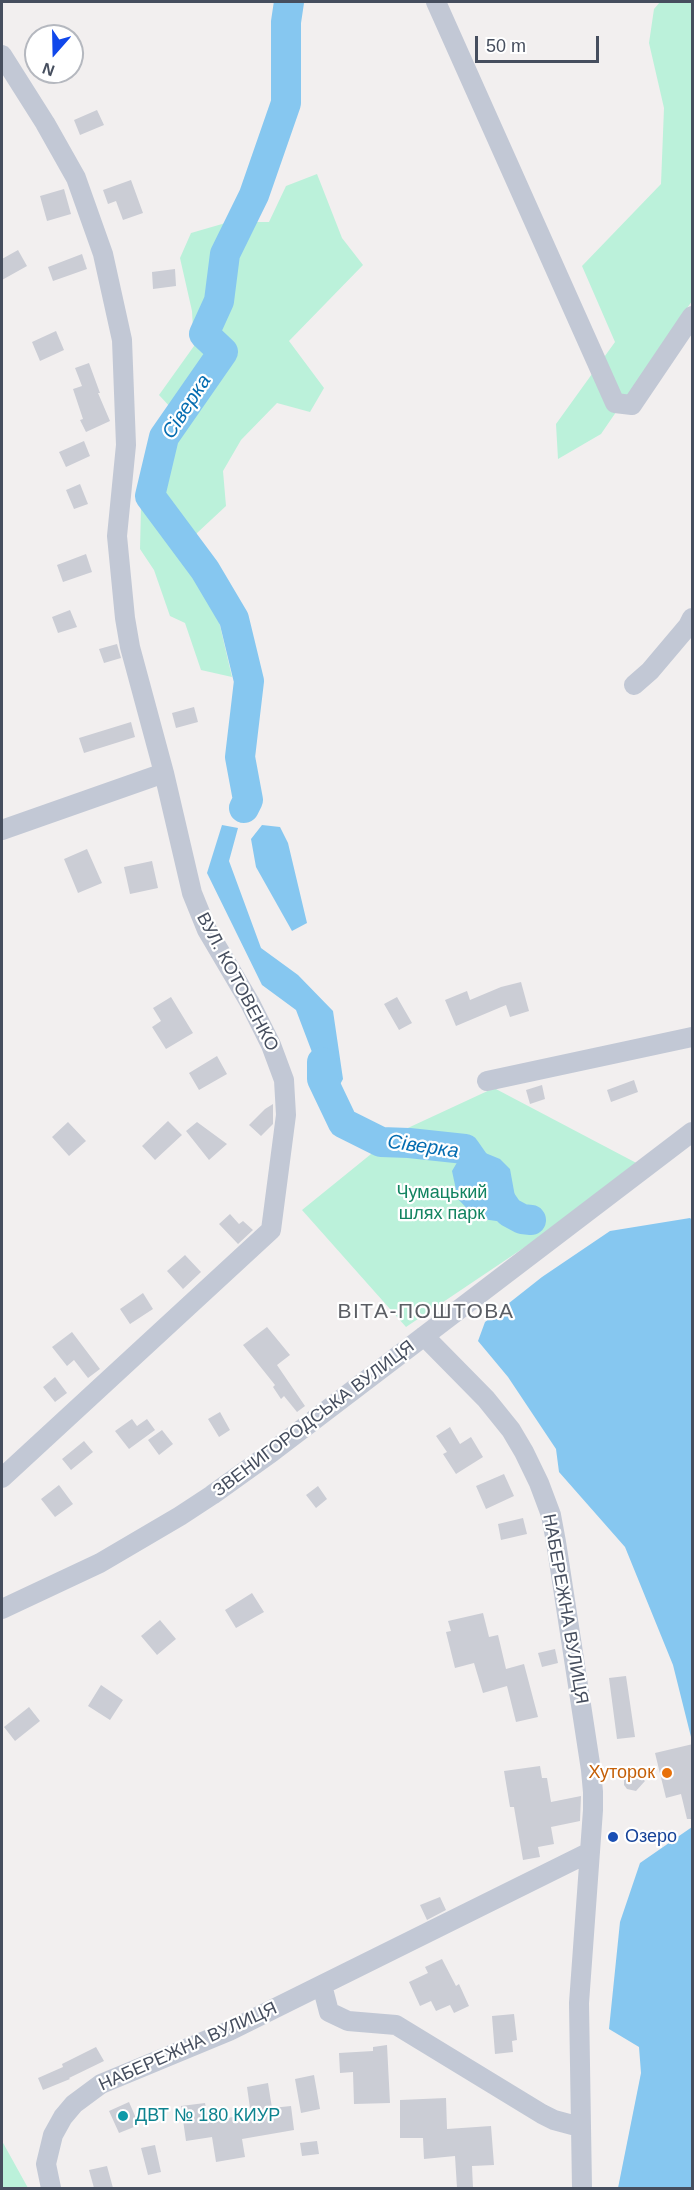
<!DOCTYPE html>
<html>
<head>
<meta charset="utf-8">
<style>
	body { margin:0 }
	#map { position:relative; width:694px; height:2190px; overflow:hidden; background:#f2efef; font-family:Helvetica,sans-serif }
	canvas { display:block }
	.frame { position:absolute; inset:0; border:3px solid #464e5e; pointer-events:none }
	.north { position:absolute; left:24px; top:24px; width:60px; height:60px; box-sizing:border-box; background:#fff; border:2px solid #b5b8bf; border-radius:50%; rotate:200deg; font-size:16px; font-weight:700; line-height:24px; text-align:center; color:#464e5e }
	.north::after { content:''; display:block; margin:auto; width:21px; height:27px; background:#1047eb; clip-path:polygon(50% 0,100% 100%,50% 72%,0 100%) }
	.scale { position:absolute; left:475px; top:36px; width:124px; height:27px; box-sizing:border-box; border:3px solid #464e5e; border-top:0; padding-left:8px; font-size:18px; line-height:21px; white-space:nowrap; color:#464e5e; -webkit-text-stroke:4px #fff; paint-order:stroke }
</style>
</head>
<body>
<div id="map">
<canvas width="694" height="2190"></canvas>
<div class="frame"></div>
<div class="north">N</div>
<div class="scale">50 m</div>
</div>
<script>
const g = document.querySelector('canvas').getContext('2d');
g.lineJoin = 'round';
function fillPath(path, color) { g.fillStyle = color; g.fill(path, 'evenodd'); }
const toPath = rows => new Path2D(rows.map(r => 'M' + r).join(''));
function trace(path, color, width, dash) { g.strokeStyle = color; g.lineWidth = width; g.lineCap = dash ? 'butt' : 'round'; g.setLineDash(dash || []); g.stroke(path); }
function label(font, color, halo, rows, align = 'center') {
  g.font = font + ' Helvetica,sans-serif'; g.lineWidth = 4.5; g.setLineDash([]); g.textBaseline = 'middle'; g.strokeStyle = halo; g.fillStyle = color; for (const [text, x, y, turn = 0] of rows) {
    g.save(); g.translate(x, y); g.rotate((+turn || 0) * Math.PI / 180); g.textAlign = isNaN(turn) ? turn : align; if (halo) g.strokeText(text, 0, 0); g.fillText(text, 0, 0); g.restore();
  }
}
fillPath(toPath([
	[660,2,692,2,692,301,601,434,558,459,556,424,615,342,582,266,661,184,664,108,649,43,654,9],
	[317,174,342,238,363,265,289,341,324,388,310,412,277,403,241,440,223,471,226,506,197,533,189,570,218,617,232,677,201,670,185,623,170,616,154,570,140,549,141,507,150,451,172,409,159,395,194,346,192,311,180,258,191,233,229,222,269,222,286,186],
	[494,1088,644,1167,406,1327,302,1210,397,1133],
	[2,2141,28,2188,2,2188]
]), '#bbf1da');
fillPath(toPath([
	[222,825,238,828,229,861,261,948,298,975,333,1011,343,1079,330,1103,318,1103,308,1069,315,1060,296,1010,262,985,207,873],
	[262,825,280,827,288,843,307,923,292,931,256,867,251,839],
	[465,1149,478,1150,500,1159,510,1169,516,1202,503,1222,476,1218,458,1199,452,1171],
	[690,1218,692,1220,692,1741,673,1665,625,1547,559,1472,556,1449,508,1377,478,1341,485,1322,542,1277,610,1231],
	[692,1827,692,2188,618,2188,641,2073,639,2047,609,2029,620,1922,640,1863]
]), '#86c7f0');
trace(toPath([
	[244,808,248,800,240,757,249,681,234,619,205,570,150,496,164,437,223,352,204,334,219,301,225,254,254,195,286,103,286,22,289,2],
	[322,1062,322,1079,343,1123,381,1142,409,1143,465,1149,509,1212,522,1219,531,1220]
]), '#86c7f0', 30);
fillPath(toPath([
	[97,110,104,125,80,135,74,120],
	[131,180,143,213,123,220,116,201,108,204,103,190],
	[64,189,71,214,47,221,40,196],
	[18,250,27,266,2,280,2,259],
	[82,254,87,269,53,281,48,267],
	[175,269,176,286,153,289,152,272],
	[56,331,64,350,40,361,32,342],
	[89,363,100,393,98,393,110,421,86,432,80,420,83,419,73,389,82,386,75,368],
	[84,441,90,456,66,467,59,452],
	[80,484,88,504,74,509,66,490],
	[86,554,92,572,63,582,57,565],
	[70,610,77,627,58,633,52,617],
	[117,644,121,658,104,663,99,649],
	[194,707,198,722,176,728,172,713],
	[131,722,135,737,84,753,79,738],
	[87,849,102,883,78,893,64,859],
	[152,861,158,888,130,894,124,867],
	[521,982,529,1011,510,1017,506,1005,456,1026,445,1000,467,991,470,1000,501,987],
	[171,997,193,1033,166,1049,152,1027,161,1021,153,1008],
	[397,997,412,1023,399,1030,384,1004],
	[217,1056,227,1074,199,1090,189,1073],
	[634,1080,638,1092,611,1102,607,1090],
	[542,1085,545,1099,530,1104,526,1090],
	[273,1104,273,1124,261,1136,249,1125,265,1109],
	[168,1121,182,1135,155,1160,142,1146],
	[68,1122,86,1141,69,1156,52,1137],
	[197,1122,227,1144,209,1160,186,1131],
	[230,1214,239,1224,243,1221,253,1230,238,1244,219,1224],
	[185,1255,201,1272,183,1289,167,1271],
	[143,1293,153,1309,130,1324,120,1309],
	[267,1327,290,1355,277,1365,305,1406,297,1412,284,1396,281,1399,273,1387,275,1385,243,1345],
	[72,1332,100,1369,88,1378,74,1360,67,1366,52,1347],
	[55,1377,67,1393,55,1402,43,1387],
	[220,1412,230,1430,219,1437,208,1419],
	[132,1419,137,1426,147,1419,155,1430,129,1449,115,1431],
	[450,1427,460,1444,471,1437,483,1457,456,1474,443,1454,447,1452,436,1436],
	[162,1430,173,1444,159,1455,148,1440],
	[84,1441,93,1452,71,1470,62,1459],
	[504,1474,514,1496,486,1509,476,1486],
	[59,1485,73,1504,55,1517,41,1499],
	[318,1486,327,1499,316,1508,306,1495],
	[523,1518,527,1534,501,1540,498,1524],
	[252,1593,264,1612,236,1628,225,1610],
	[483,1613,489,1637,498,1635,506,1669,524,1664,538,1717,516,1722,507,1686,483,1693,474,1663,455,1668,446,1632,451,1631,448,1621],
	[160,1620,176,1639,157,1655,141,1636],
	[555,1649,558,1663,542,1667,538,1653],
	[626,1676,635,1737,617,1739,609,1678],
	[101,1685,123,1700,110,1720,88,1706],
	[29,1707,40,1721,15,1741,4,1727],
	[693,1744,693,1819,687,1819,681,1794,666,1798,655,1753],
	[540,1766,542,1778,547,1778,551,1802,581,1796,580,1821,551,1827,554,1844,538,1847,540,1857,523,1860,514,1807,510,1807,504,1771],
	[632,1773,637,1774,645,1781,636,1791,627,1789,624,1785,624,1780],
	[440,1897,446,1910,427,1920,420,1905],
	[442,1959,456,1986,459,1984,469,2006,454,2013,450,2005,436,2011,431,2001,420,2006,409,1982,428,1973,425,1967],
	[514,2014,517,2040,512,2041,513,2052,495,2054,492,2016],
	[387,2045,390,2103,354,2104,353,2072,340,2073,339,2053,373,2051,373,2047],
	[96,2047,104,2061,69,2078,70,2079,43,2090,38,2078,63,2067,62,2064],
	[314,2075,320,2109,301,2113,295,2079],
	[268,2083,272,2108,291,2106,294,2130,242,2139,245,2157,216,2162,212,2137,186,2141,181,2106,205,2103,208,2120,251,2115,247,2087],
	[446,2098,447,2129,491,2126,494,2165,472,2166,473,2188,457,2188,455,2156,424,2159,423,2138,400,2138,400,2100],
	[129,2102,139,2125,119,2133,109,2111],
	[317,2141,319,2154,302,2156,300,2143],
	[155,2145,161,2172,148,2175,141,2148],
	[107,2166,113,2188,94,2188,89,2170]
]), '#cbcdd5');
trace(toPath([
	[436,2,615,403,632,405,692,316],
	[2,55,45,123,76,178,103,254,122,340,126,445,117,536,125,618,130,647,164,773,192,893,207,930,250,1003,271,1045,284,1080,286,1115,271,1230,2,1478],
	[634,685,650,671,688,626,692,618],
	[2,830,164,773],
	[487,1081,692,1037],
	[424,1336,486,1399,511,1430,524,1452,539,1483,551,1515,556,1542,591,1770,593,1792,593,1810,579,2003,582,2188],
	[2,1609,100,1563,180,1516,212,1495,272,1452,692,1132],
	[322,1985,329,2012,348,2021,396,2025,542,2114,554,2120,580,2127],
	[51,2188,46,2164,53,2135,63,2117,74,2104,101,2084,229,2031,590,1852]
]), '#c2c8d5', 20);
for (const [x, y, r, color] of [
	[667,1773,6,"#e8710a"],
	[613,1837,6,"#1a4fb4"],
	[123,2116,6,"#0f9aa8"]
]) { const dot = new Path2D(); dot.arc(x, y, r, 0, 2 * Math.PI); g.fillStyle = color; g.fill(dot); trace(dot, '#fff', 2); }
label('18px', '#464e5e', '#fff', [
	["ВУЛ. КОТОВЕНКО",237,982,62],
	["ЗВЕНИГОРОДСЬКА ВУЛИЦЯ",314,1419,-37],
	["НАБЕРЕЖНА ВУЛИЦЯ",565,1609,80],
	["НАБЕРЕЖНА ВУЛИЦЯ",188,2047,-24]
]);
label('18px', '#128360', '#fff', [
	["Чумацький",442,1193],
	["шлях парк",442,1214]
]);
label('18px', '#c56008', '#fff', [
	["Хуторок",655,1773]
], 'right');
label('18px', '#164399', '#fff', [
	["Озеро",625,1837]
], 'left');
label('18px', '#0d838f', '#fff', [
	["ДВТ № 180 КИУР",135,2116]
], 'left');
label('italic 20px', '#056db1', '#fff', [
	["Сіверка",187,407,-57],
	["Сіверка",423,1147,8]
]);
g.letterSpacing = '1.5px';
label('21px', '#5b5e64', '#fff', [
	["ВІТА-ПОШТОВА",426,1312]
]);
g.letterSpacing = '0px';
</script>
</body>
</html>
